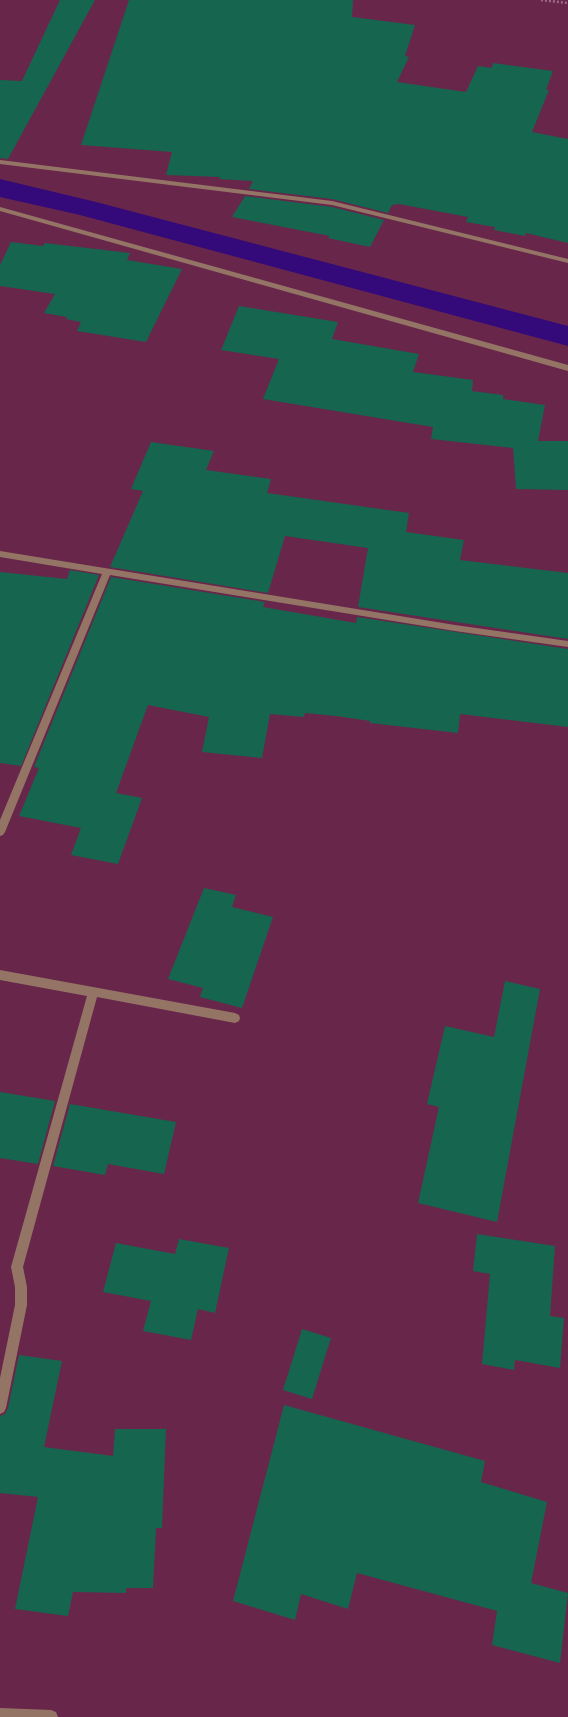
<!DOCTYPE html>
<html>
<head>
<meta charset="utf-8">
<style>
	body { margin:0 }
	canvas { display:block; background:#68264a }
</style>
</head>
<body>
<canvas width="568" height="1717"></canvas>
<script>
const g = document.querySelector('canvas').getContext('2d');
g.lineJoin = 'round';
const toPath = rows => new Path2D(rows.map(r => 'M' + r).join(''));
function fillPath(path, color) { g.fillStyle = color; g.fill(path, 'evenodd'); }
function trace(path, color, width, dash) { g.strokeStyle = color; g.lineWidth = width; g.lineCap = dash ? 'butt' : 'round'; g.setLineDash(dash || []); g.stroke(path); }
fillPath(toPath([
	[0,179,96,202,568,326,568,346,80,215,0,197,0,179]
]), '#340a7a');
fillPath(toPath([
	[60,0,95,0,8,159,0,158,0,80,22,81],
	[129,0,353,0,352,17,415,25,405,56,409,57,397,82,466,92,478,66,492,68,493,63,553,71,546,90,549,90,532,132,568,139,568,243,526,233,525,236,494,230,495,227,466,222,468,217,399,204,392,205,388,213,332,199,249,189,253,181,219,179,220,177,166,175,172,152,81,145],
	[245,196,332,207,384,220,370,247,328,238,330,236,232,217],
	[11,242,43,246,45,243,130,253,127,260,182,269,146,342,77,331,81,322,66,319,67,317,44,313,55,294,0,286,0,265],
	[239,306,338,322,332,339,419,354,413,372,473,380,472,391,503,395,503,399,545,405,538,441,568,441,568,490,516,489,513,448,431,439,433,427,263,399,279,359,221,350],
	[151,442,214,451,206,470,271,479,267,493,409,513,406,532,464,540,460,560,568,573,568,639,358,607,368,548,285,536,268,593,110,567,143,491,131,489],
	[70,570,99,575,21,766,0,763,0,572,67,579],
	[111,577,265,602,263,607,356,623,357,617,568,649,568,727,460,714,458,733,370,723,370,721,336,716,305,713,304,717,270,714,262,758,202,752,209,717,148,705,116,793,142,798,118,864,71,855,81,828,19,816,39,768,34,767],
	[204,888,236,895,232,907,273,917,242,1008,200,997,203,988,168,979],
	[505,981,540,989,497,1222,418,1203,439,1107,427,1104,445,1026,494,1037],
	[0,1092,55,1101,38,1164,0,1158],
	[70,1104,176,1122,164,1174,108,1164,105,1175,53,1166],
	[477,1234,555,1246,550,1316,564,1318,560,1368,515,1360,514,1370,482,1364,490,1274,473,1271],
	[179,1239,229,1248,215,1313,198,1309,191,1340,143,1331,151,1301,103,1292,116,1243,175,1254],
	[302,1329,331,1338,312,1399,283,1390],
	[19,1355,62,1361,44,1447,113,1456,115,1429,166,1429,162,1528,156,1528,153,1588,126,1588,126,1593,73,1592,68,1616,15,1609,38,1497,0,1493,0,1416,5,1414,8,1408],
	[284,1405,485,1461,481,1482,547,1502,531,1583,568,1593,560,1663,492,1645,497,1611,357,1573,348,1609,301,1594,295,1620,233,1601]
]), '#15654f');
trace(toPath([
	[541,0,568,3]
]), '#9d6984', 2.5, [2, 2]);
fillPath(toPath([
	[0,160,332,201,568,259,568,263,332,205,0,164,0,160],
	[0,207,568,365,568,371,0,211,0,207],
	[0,551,455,625,568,641,568,647,455,631,110,575,5,832,3,835,0,836,0,820,102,574,0,557,0,551],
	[0,970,235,1013,239,1015,240,1018,239,1021,235,1023,97,997,23,1267,27,1287,27,1305,6,1408,4,1412,0,1414,0,1378,15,1305,15,1287,11,1267,87,996,0,980,0,970],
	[0,1708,51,1710,56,1712,58,1717,0,1717,0,1708]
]), '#947565');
</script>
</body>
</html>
